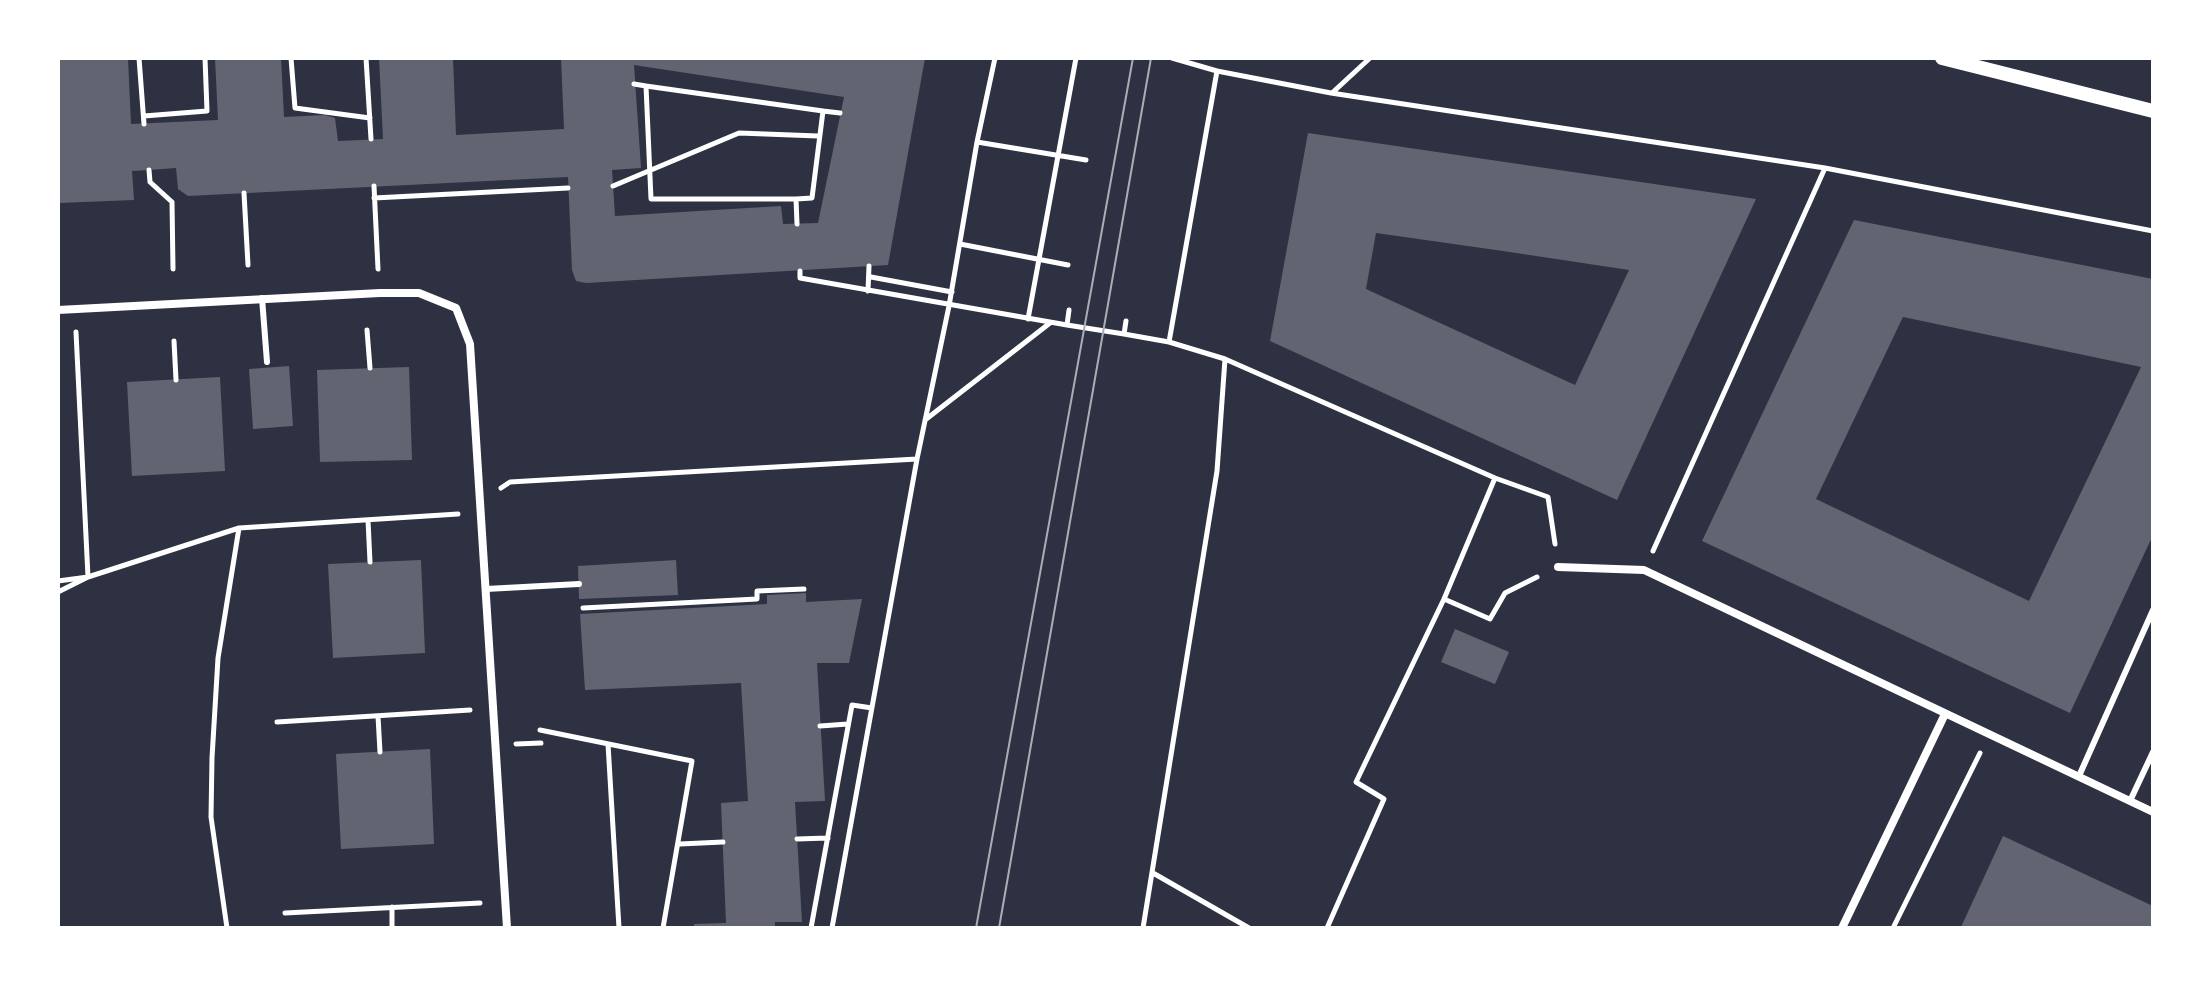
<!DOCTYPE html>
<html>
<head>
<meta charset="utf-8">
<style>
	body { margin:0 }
	#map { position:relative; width:2211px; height:986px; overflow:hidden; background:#2d3142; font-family:"Fira Sans Condensed",sans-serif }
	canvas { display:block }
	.frame { position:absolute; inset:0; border:60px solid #fff; pointer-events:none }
</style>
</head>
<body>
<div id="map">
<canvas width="2211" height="986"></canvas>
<div class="frame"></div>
</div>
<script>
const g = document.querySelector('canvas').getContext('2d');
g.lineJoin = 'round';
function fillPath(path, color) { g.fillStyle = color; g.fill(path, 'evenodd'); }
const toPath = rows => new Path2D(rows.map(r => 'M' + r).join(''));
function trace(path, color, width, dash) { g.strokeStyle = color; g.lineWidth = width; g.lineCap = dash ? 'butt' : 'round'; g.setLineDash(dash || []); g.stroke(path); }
fillPath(toPath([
	[58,58,128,58,131,124,218,120,215,58,281,58,284,117,325,115,335,118,338,141,383,139,379,58,453,58,456,135,564,129,561,58,925,58,888,265,586,283,576,281,572,270,568,177,188,196,178,189,176,168,149,170,132,171,134,200,59,203],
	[634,65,844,97,818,223,783,224,781,206,615,216,612,170,641,168],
	[1308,133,1756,199,1617,500,1270,341],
	[1376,233,1503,251,1629,270,1575,385,1366,289],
	[1854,220,2153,279,2153,535,2070,713,1702,541],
	[1903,317,2141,367,2029,601,1816,499],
	[289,366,293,426,253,429,249,369],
	[409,367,412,460,320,462,317,370],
	[220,377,225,471,132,476,127,382],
	[421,560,425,653,333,658,328,564],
	[676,560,678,595,579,599,578,566],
	[806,593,806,602,862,599,849,663,817,663,825,801,795,802,802,922,775,922,775,928,694,928,694,924,726,923,721,803,748,801,741,683,585,690,580,614,767,604,767,595],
	[1455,629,1509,652,1495,684,1441,662],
	[430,749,434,844,341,849,336,754],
	[2003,836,2153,906,2153,928,1961,927]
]), '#626471');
trace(toPath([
	[139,58,144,124],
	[291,58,295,108,370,118],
	[366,58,371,139],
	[1172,58,1217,71,1331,93,1825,168,2153,231],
	[634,84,646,86],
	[1332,93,1370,58],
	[823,111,840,113],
	[144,116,207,111,205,58],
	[977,142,995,58],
	[149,170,150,182,172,202,173,269],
	[374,186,378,269],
	[613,186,739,133,818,136],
	[244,193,248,265],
	[374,198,568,188],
	[796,199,651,199,646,86,823,111,812,198,796,199,797,224],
	[960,244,1068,265],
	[800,271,800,278,1067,325],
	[871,277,952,292],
	[868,291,869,266],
	[1069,310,1067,325,1124,334,1126,321],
	[1028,319,1076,58],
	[367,330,370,368],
	[1124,334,1169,342],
	[174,341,176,380],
	[1225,359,1495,478,1548,497,1555,544],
	[925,420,1050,323],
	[501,488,510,482,527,481,917,459,949,306,977,142,1086,160],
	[368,520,370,562],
	[239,528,458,514],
	[1653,551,1825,168],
	[58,581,88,577,239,528,218,658,212,758,211,817,227,928],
	[58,592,88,577,76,332],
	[1444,599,1490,619,1505,593,1537,577],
	[583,608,757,599,757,591,804,589],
	[378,716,380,752],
	[277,722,470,710],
	[820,726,848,724],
	[540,730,692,761,663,928],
	[516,744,541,743],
	[608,744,619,928],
	[797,839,828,838],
	[680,844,723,842],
	[1153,873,1249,928],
	[392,907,392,928],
	[285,913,480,903],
	[811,928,852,705,872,708],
	[832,928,917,459],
	[1143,928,1217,471,1225,359,1169,342,1217,71],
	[1327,928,1384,799,1356,782,1444,599,1495,478],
	[1893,928,1980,753]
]), '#fff', 5);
trace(toPath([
	[262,298,267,362],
	[486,589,579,584],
	[2079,776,2153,610],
	[2130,801,2153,752]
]), '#fff', 6);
trace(toPath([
	[58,310,380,293,419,293,456,308,470,344,507,928],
	[1558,567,1644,570,2153,812],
	[1842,928,1945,714]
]), '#fff', 8);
trace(toPath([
	[1942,58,2153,111]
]), '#fff', 14);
trace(toPath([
	[976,928,1133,58],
	[999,928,1151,58]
]), '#abadb3', 2);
</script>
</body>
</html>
